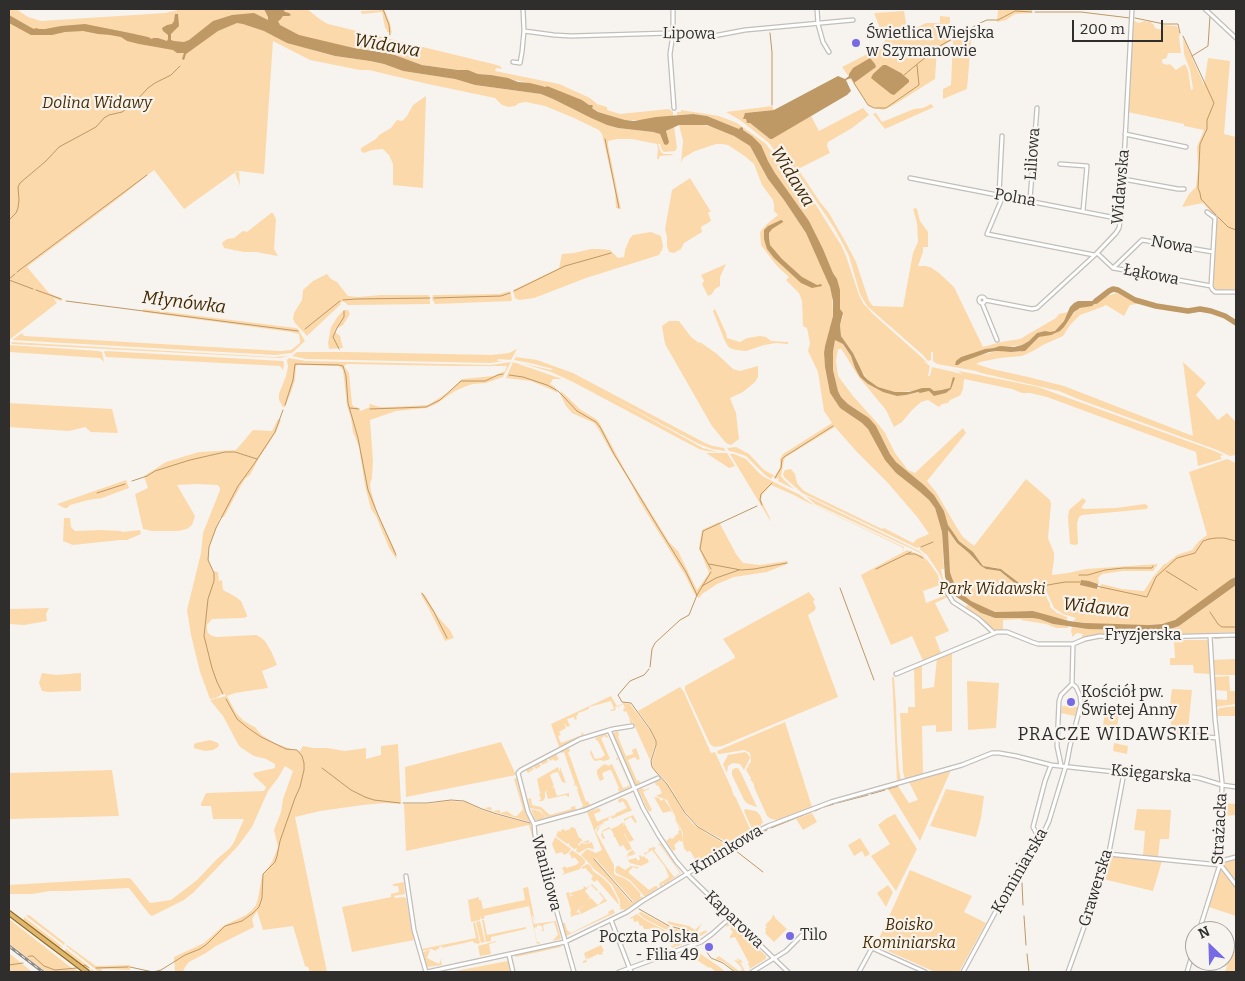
<!DOCTYPE html>
<html>
<head>
<meta charset="utf-8">
<style>
	body { margin:0 }
	#map { position:relative; width:1245px; height:981px; overflow:hidden; background:#f7f4ef; font-family:Bitter,serif }
	canvas { display:block }
	.frame { position:absolute; inset:0; border:10px solid #2f2e2c; pointer-events:none }
	.north { position:absolute; left:1185px; top:921px; width:50px; height:50px; box-sizing:border-box; background:#f7f4ef; border:1px solid #a7a5a1; border-radius:50%; rotate:336deg; font-size:14px; font-weight:700; line-height:20px; text-align:center; color:#2f2e2c }
	.north::after { content:''; display:block; margin:auto; width:18px; height:22px; background:#766ae5; clip-path:polygon(50% 0,100% 100%,50% 72%,0 100%) }
	.scale { position:absolute; left:1072px; top:20px; width:91px; height:22px; box-sizing:border-box; border:2px solid #2f2e2c; border-top:0; padding-left:6px; font-size:15px; line-height:18px; white-space:nowrap; color:#2f2e2c; -webkit-text-stroke:4px #f7f4ef; paint-order:stroke }
</style>
</head>
<body>
<div id="map">
<canvas width="1245" height="981"></canvas>
<div class="frame"></div>
<div class="north">N</div>
<div class="scale">200 m</div>
</div>
<script>
const g = document.querySelector('canvas').getContext('2d');
g.lineJoin = 'round';
function fillPath(path, color) { g.fillStyle = color; g.fill(path, 'evenodd'); }
const toPath = rows => new Path2D(rows.map(r => 'M' + r).join(''));
function trace(path, color, width, dash) { g.strokeStyle = color; g.lineWidth = width; g.lineCap = dash ? 'butt' : 'round'; g.setLineDash(dash || []); g.stroke(path); }
function label(font, color, halo, rows, align = 'center') {
  g.font = font + ' Bitter,serif'; g.lineWidth = 4.5; g.setLineDash([]); g.textBaseline = 'middle'; g.strokeStyle = halo; g.fillStyle = color; for (const [text, x, y, turn = 0] of rows) {
    g.save(); g.translate(x, y); g.rotate((+turn || 0) * Math.PI / 180); g.textAlign = isNaN(turn) ? turn : align; if (halo) g.strokeText(text, 0, 0); g.fillText(text, 0, 0); g.restore();
  }
}
fillPath(toPath([
	[9,9,16,9,28,17,41,21,165,13,182,9,307,9,321,20,328,24,497,65,497,66,498,65,501,67,502,69,496,68,495,71,559,84,590,98,597,104,607,107,607,110,620,114,669,109,673,112,673,116,644,120,625,120,598,112,582,100,547,87,491,75,478,74,468,70,458,70,422,65,392,54,354,48,309,38,307,48,316,51,335,56,370,61,384,64,403,71,455,79,475,85,541,94,553,99,591,118,607,125,618,128,653,132,660,134,664,144,669,142,666,132,674,126,677,148,675,151,664,152,662,150,660,144,658,144,660,150,662,153,664,154,673,154,672,155,660,156,658,160,657,158,658,150,657,144,632,139,617,139,608,141,608,145,621,209,616,208,615,191,602,134,599,130,574,118,545,106,526,102,519,103,515,106,509,107,502,105,495,98,428,84,369,70,360,70,310,60,273,41,264,174,239,171,240,186,235,173,239,171,237,171,184,209,154,170,119,198,27,267,49,293,63,299,61,301,53,298,57,303,9,340],
	[380,9,384,9,390,23,392,33,387,32,387,30,385,28,382,12,362,14,361,12,361,11,380,10],
	[998,9,1032,9,1032,13,1015,14,1006,20,997,22],
	[904,11,907,29,911,30,926,23,940,23,940,16,950,17,949,40,953,38,954,40,972,29,967,89,943,99,943,89,951,85,953,40,937,49,935,79,892,106,883,110,869,106,842,67,877,49,885,41,874,13],
	[1133,20,1138,23,1145,21,1146,22,1149,21,1154,25,1155,28,1162,30,1163,25,1177,26,1180,34,1179,37,1181,53,1168,53,1167,57,1165,59,1162,59,1162,63,1167,65,1170,64,1176,70,1185,64,1188,70,1191,90,1193,89,1190,70,1184,54,1183,37,1204,85,1208,58,1230,61,1224,134,1236,137,1236,207,1235,210,1236,210,1236,289,1217,290,1214,287,1213,283,1217,218,1203,203,1182,207,1189,194,1196,187,1198,169,1197,147,1204,130,1184,126,1184,124,1128,112],
	[426,96,423,188,393,185,393,164,389,155,383,149,372,150,364,153,361,151,361,148,376,139,379,135,391,128,397,120,402,121,407,116,413,105],
	[931,104,934,107,885,129,873,114,876,113,882,122,914,109,923,108],
	[772,106,774,110,745,113,743,119,746,119,747,123,750,123,770,139,811,116,819,131,863,108,869,115,852,128,828,142,827,146,830,153,798,169,820,202,829,213,845,241,856,262,869,301,873,306,903,307,913,253,918,242,917,223,913,209,916,208,917,209,920,221,928,232,928,247,923,247,923,252,918,266,926,266,932,268,939,273,954,287,983,347,1001,342,1020,339,1056,318,1059,314,1068,312,1064,321,1055,331,1050,333,1045,331,1037,333,1029,341,1022,345,985,349,961,357,955,363,958,365,962,362,977,356,997,351,1011,352,1020,352,1029,347,1039,337,1056,333,1077,310,1097,302,1102,297,1117,293,1141,303,1130,305,1124,316,1106,305,1102,307,1080,315,1070,325,1063,336,1043,345,1033,351,1022,356,1000,358,980,362,976,364,992,369,1028,377,1064,386,1193,436,1183,362,1206,383,1196,395,1218,420,1227,413,1236,422,1236,455,1230,456,1217,450,1078,399,1059,391,981,373,976,371,937,364,933,361,933,352,931,352,931,360,928,361,923,355,868,307,864,301,860,294,849,256,843,244,833,226,799,176,794,170,786,164,778,155,777,153,779,153,777,150,775,151,769,143,740,120,726,112],
	[681,110,719,116,737,123,765,143,787,171,789,169,788,168,790,169,804,186,841,245,846,256,859,295,863,303,873,314,928,363,923,361,930,366,928,376,930,376,932,367,963,374,958,371,935,366,1038,387,1212,450,1224,455,1220,456,1222,459,1198,466,1196,452,1047,397,1030,393,1022,393,1012,389,964,379,963,389,961,394,959,396,950,400,948,403,942,404,939,407,928,400,921,402,912,410,902,422,894,427,886,410,858,376,844,353,841,349,838,349,836,361,838,376,853,396,879,425,885,433,895,453,908,470,915,473,963,428,966,433,927,481,936,492,957,528,963,537,974,546,1026,479,1050,500,1051,504,1048,538,1054,553,1054,559,1052,573,1052,575,1068,573,1086,569,1158,564,1153,571,1123,571,1102,574,1098,578,1099,584,1089,581,1081,585,1099,589,1100,586,1102,584,1122,589,1144,591,1153,577,1164,564,1166,564,1177,555,1192,550,1199,541,1207,535,1189,472,1227,459,1236,463,1236,577,1231,579,1181,617,1168,623,1148,625,1092,624,1073,621,1076,618,1063,614,1054,608,1046,590,1046,582,1033,584,1021,584,1014,580,1007,573,1001,569,992,567,987,567,983,566,973,552,956,538,948,525,944,511,934,495,924,485,896,462,890,454,883,440,862,413,848,404,841,397,838,391,833,370,833,352,835,339,843,344,851,356,855,368,869,385,897,396,906,395,918,392,920,393,929,391,935,396,946,393,951,389,953,378,950,388,934,391,930,388,922,388,912,391,901,392,895,392,878,387,868,380,860,369,853,353,841,336,840,325,843,316,840,309,840,295,837,279,833,273,823,249,800,209,775,173,768,161,763,151,752,136,743,130,739,129,707,116,693,114,677,115,677,112,681,112],
	[700,124,712,127,734,136,750,146,768,179,784,200,806,233,828,281,832,294,833,316,825,346,824,353,825,367,830,393,840,408,862,423,868,429,896,473,920,492,929,500,935,508,942,532,944,569,941,569,945,587,939,573,927,555,919,549,921,548,920,547,917,548,802,493,784,477,783,474,785,470,791,469,795,474,797,483,802,489,806,492,882,529,884,528,913,543,917,539,929,534,918,518,888,483,856,451,835,427,786,457,784,460,781,476,784,480,794,489,778,481,779,478,776,479,773,476,771,479,765,475,746,456,734,452,729,451,727,448,736,447,749,454,764,470,775,476,780,467,780,459,783,454,832,423,824,411,818,372,808,351,810,343,807,328,803,326,802,301,799,293,786,280,789,277,777,266,761,245,760,232,767,224,778,215,774,211,774,206,773,200,762,185,754,164,746,157,728,145,722,144,716,144,695,151,683,158,681,163,683,141,679,125],
	[690,178,711,212,708,212,711,221,701,227,702,232,684,243,681,249,674,253,669,252,667,246,667,237,665,229,672,190],
	[271,213,273,213,276,219,274,249,278,256,256,252,244,252,224,248,222,243,227,239,234,238,243,231,247,232],
	[651,232,661,236,663,246,662,250,659,255,586,278,534,298,519,300,515,298,513,290,559,268,562,254,574,253,591,249,598,249,610,250,618,258,624,257,625,250,630,238,633,235],
	[726,264,720,277,720,286,715,289,712,294,708,296,702,284,704,281,701,275],
	[327,274,331,279,337,282,348,296,358,297,381,295,429,295,430,302,430,304,352,305,348,305,343,301,340,303,341,304,307,336,295,323,293,319,294,313,302,300,303,290,313,281],
	[510,291,512,299,511,301,435,304,432,299,433,295,499,294],
	[143,309,296,328,298,329,305,341,292,353,275,355,12,340,22,333,24,336,280,351,291,350,300,343,300,341,299,334,291,332,143,312],
	[715,309,726,333,727,338,740,342,747,338,760,336,766,337,771,341,788,342,788,344,776,343,764,345,746,351,736,350,730,348,727,345,724,339,713,311],
	[344,310,348,310,350,314,343,325,336,329,335,332,340,336,343,348,329,349,328,343,331,327,338,316],
	[669,321,679,321,691,337,699,343,700,342,717,354,733,369,740,371,758,366,758,377,755,382,743,392,730,398,736,413,739,439,731,445,726,443,712,426,665,344,662,326],
	[11,342,274,357,288,356,280,358,12,344],
	[9,345,98,351,102,352,104,362,100,358,9,352],
	[517,349,511,360,498,359,497,361,503,361,491,363,306,359,292,356,297,352,347,352,492,355,509,353],
	[105,351,283,361,284,363,283,370,280,366,106,357,104,352],
	[516,357,537,360,573,373,705,443,713,446,724,448,726,451,712,449,699,444,614,399,703,448,718,452,706,451,699,449,573,382,551,372,521,363,551,370,553,369,530,363,514,360],
	[289,358,306,361,491,365,511,362,503,377,486,383,473,384,464,387,455,391,436,404,427,408,396,411,370,420,373,461,372,478,370,484,371,491,377,512,395,550,397,560,389,548,376,516,371,509,365,486,359,447,353,432,351,418,347,406,343,370,339,366,297,365,296,367,295,380,291,392,285,407,283,407,279,400,279,394,286,376,288,367,287,360],
	[347,364,454,366,507,366,505,371,493,376,462,379,447,393,428,405,390,407,380,407,370,404,369,405,370,407,360,411,357,407,354,407,352,404,349,373,344,366],
	[513,362,562,379,553,379,550,384,555,387,558,393,550,389,531,381,506,378],
	[561,391,581,410,596,419,599,422,626,472,669,542,678,551,697,590,709,573,699,548,702,530,719,522,736,554,743,563,760,565,787,561,788,562,787,564,767,572,734,577,717,584,702,594,699,598,695,595,685,575,640,502,631,484,609,448,599,430,594,423,572,413,566,406,560,394],
	[9,403,112,409,118,433,91,432,85,427,69,431,9,427],
	[278,419,281,420,276,432,258,460,250,475,245,479,240,487,224,517,220,518,209,548,209,561,213,571,218,572,219,581,222,580,223,590,236,597,241,601,247,615,247,617,242,618,212,619,207,625,207,629,208,633,212,636,217,637,256,635,260,637,265,641,271,651,277,665,262,671,268,688,235,693,227,696,236,713,244,721,256,728,257,730,263,736,275,743,293,750,300,751,303,746,313,748,327,748,345,751,366,748,366,759,381,755,381,746,398,744,401,804,384,803,363,805,320,811,295,817,327,972,310,972,308,967,305,966,293,926,263,930,257,911,252,919,254,927,216,946,206,953,189,962,185,967,183,972,175,972,174,957,204,943,223,926,246,915,252,910,256,905,258,898,262,876,272,862,278,847,274,830,281,812,283,799,293,771,285,766,278,778,268,791,252,827,238,846,194,892,184,900,152,916,149,914,129,888,67,891,50,891,32,894,9,894,9,885,128,878,131,879,150,903,171,900,197,880,217,859,230,848,234,842,244,819,213,819,211,806,201,806,201,804,206,793,264,791,266,787,254,776,253,773,275,768,275,764,266,759,254,756,240,747,238,744,223,716,210,700,226,696,224,693,216,698,210,699,200,672,191,635,187,610,201,553,203,533,220,490,220,488,218,485,196,484,177,485,195,516,192,525,187,529,178,531,152,531,143,529,135,494,148,488,144,476,166,462,199,452,236,450,253,430,272,431],
	[706,453,727,453,735,466,729,468],
	[730,454,734,454,746,459,758,472,764,477,800,495,814,505,904,547,904,550,901,552,904,549,902,547,803,500,794,495,771,485,762,495,761,499,763,504,769,516,771,522],
	[126,480,129,488,102,498,88,500,70,505,67,508,64,508,57,504],
	[806,496,919,551,928,559,920,553,912,549,815,504],
	[1083,498,1086,501,1081,508,1085,509,1116,508,1145,504,1148,506,1147,509,1082,515,1079,517,1077,523,1078,544,1075,545,1070,544,1068,518,1069,510],
	[64,518,70,518,71,527,75,531,102,530,121,531,122,532,140,530,141,534,127,540,120,540,73,545,63,541],
	[948,529,957,543,969,553,981,566,986,569,1000,571,1017,585,1025,587,1042,588,1050,604,1050,607,1057,613,1067,617,1067,620,1051,617,1033,611,995,612,971,601,960,593,955,588,950,572],
	[907,550,921,555,928,561,938,575,940,585,923,591,926,603,946,595,948,597,935,603,949,631,935,637,941,653,923,661,912,636,891,645,861,575],
	[1236,585,1236,632,1210,633,1210,635,1141,637,1109,635,1095,635,1080,640,1083,634,1077,633,1072,637,1072,635,1071,631,1072,627,1104,630,1151,631,1179,626],
	[809,592,815,600,813,601,816,608,814,611,808,615,838,697,722,746,714,747,711,745,709,742,685,690,685,686,735,658,734,655,723,639],
	[421,593,425,595,438,617,450,630,454,638,445,641,428,607,421,595],
	[949,594,954,600,965,608,967,605,969,605,981,613,995,618,1032,618,1039,619,1053,624,1068,626,1068,628,1056,628,1046,624,1021,620,1021,619,1003,620,1003,629,994,631,982,618,954,601],
	[49,608,46,614,47,621,24,625,9,624,9,609],
	[1174,640,1209,640,1210,674,1194,673,1193,665,1170,665,1170,658,1175,658],
	[952,652,952,731,936,732,936,725,922,726,923,774,905,779,903,772,900,713,908,713,908,707,915,707,914,668,922,665,922,689,934,687,937,658],
	[1236,659,1236,675,1212,675,1212,660],
	[42,673,56,675,81,673,81,691,48,692,42,691,39,683],
	[1229,676,1230,691,1236,691,1236,704,1216,707,1214,699,1227,700,1227,691,1214,690,1213,677],
	[892,677,894,677,896,705,897,739,899,769,901,780,897,781],
	[967,681,999,683,996,728,968,730],
	[680,687,684,692,711,753,715,752,730,785,731,787,734,796,735,796,751,831,729,843,701,828,692,820,684,810,668,783,653,768,652,761,656,748,656,742,649,726,638,711],
	[1172,689,1192,690,1187,739,1170,737,1172,710,1170,705],
	[611,696,617,706,624,703,630,704,649,729,655,741,655,745,650,760,627,709,633,723,628,723,630,723,630,720,628,721,630,719,626,711,624,712,623,709,625,708,623,704,619,706,619,709,618,706,615,707,616,710,611,711,610,710,614,709,611,701,589,707,589,709,578,713,578,715,576,716,577,719,575,720,574,717,567,719,570,726,567,727,564,722,566,728,559,732,561,735,558,736,561,743,582,735,581,732,583,733,584,735,559,747,551,724],
	[1062,706,1078,707,1075,716,1061,713],
	[1236,706,1236,716,1215,716,1215,714,1219,708],
	[1105,712,1119,714,1117,728,1103,726],
	[785,722,812,807,777,820,771,819,767,816,754,787,754,784,750,779,751,778,746,770,751,761,750,753,744,750,720,754,718,754,717,751],
	[618,731,619,735,618,737,626,756,633,754,632,750,636,748,640,759,637,760,635,757,628,760,637,781,639,780,640,783,636,785,634,783,633,784,613,736,613,733],
	[605,734,607,735,608,737,606,738,605,736,601,738,610,759,604,761,600,760,595,761,593,759,590,753,591,750,595,759,601,758,605,755,598,741,596,740,595,738],
	[210,740,218,743,219,745,218,747,213,750,205,751,197,749,194,748,194,744,196,743],
	[501,742,516,775,406,797,405,767],
	[1114,743,1128,746,1127,754,1113,751],
	[566,747,568,747,566,749,569,748,570,751,568,753,570,757,586,802,588,801,590,805,584,807,590,805,588,807,583,809,581,807,583,806,577,790,576,790,578,789,576,785,573,786,575,784,564,752,561,753,561,751],
	[557,752,558,753,551,756,556,754,559,759,555,761,553,759,550,761,548,758,547,759,548,762,542,765,541,762,539,763,541,766,536,769,533,766,532,767,534,769,528,773,526,770,526,769],
	[745,752,748,754,750,758,744,770,740,764,733,763,728,766,727,773,723,764,728,755],
	[616,758,618,758,630,787,619,792,618,789,619,788,611,770,609,770,602,773,604,779,600,781,597,774,597,770,603,765,606,764,608,766,612,764,623,788,627,787,629,785,618,759,616,760],
	[558,767,560,772,560,767,566,783,562,782,558,772,553,773,550,775,554,786,551,788,554,787,557,796,572,792,569,793,569,797,568,797,566,795,548,799,546,792,549,789,545,792,545,798,543,801,539,801,541,799,539,794,542,793,540,793,537,779],
	[735,768,738,768,741,773,757,807,748,804,744,800,732,775,732,770],
	[112,770,119,816,9,819,9,773],
	[951,770,929,820,920,841,888,789,898,786,909,803,918,800,909,782],
	[516,778,517,779,526,813,531,822,498,813,484,808,491,807,492,811,500,810,500,813,507,811,514,816,517,816,523,809,514,779],
	[662,779,667,784,684,813,692,823,706,833,727,845,697,863,691,852,689,851,687,852,684,848,683,843,683,833,676,819,682,833,683,841,681,842,680,840,674,845,676,849,673,851,666,841,670,838,669,836,672,839,675,837,673,834,675,836,679,833,678,831,680,830,675,819,676,818,667,800,656,796,662,793,658,785,656,786,655,782],
	[642,788,644,790,649,788,649,789,643,792,652,810,649,812,644,803,645,802,644,802,638,790],
	[946,789,984,796,981,818,976,837,930,826],
	[654,797,659,798,661,801,664,799,671,809,673,815,671,811,663,813],
	[531,798,532,805,541,807,550,815,571,809,571,807,575,806,576,806,575,807,576,810,579,809,577,811,539,821,539,820,535,820,531,809,539,811,543,814,546,818,547,818,540,810,530,808,528,799],
	[621,798,625,799,627,801,632,811,630,811,612,819,611,817,615,815,616,813,627,808,623,801,619,803,618,800],
	[449,801,466,802,482,810,497,815,531,824,545,878,541,879,543,877,529,825,406,851,404,804,427,804],
	[1223,803,1236,804,1236,815,1223,816],
	[599,808,601,811,594,814,597,822,615,814,608,818,609,820,603,822,604,824,599,828,597,833,597,828,603,825,602,822,602,824,597,827,595,830,614,865,614,873,615,875,624,878,630,882,641,894,640,895,640,897,642,896,643,898,625,910,622,909,621,910,620,909,621,907,619,906,620,904,620,901,612,885,604,877,594,869,591,865,581,855,587,849,596,853,602,850,587,812],
	[595,858,633,901,633,902,631,903,596,861,594,859],
	[745,809,756,811,760,815,763,822,758,829,753,831,744,811],
	[1137,809,1171,810,1169,839,1160,839,1158,857,1143,856,1145,831,1134,830],
	[812,813,817,822,803,830,796,819],
	[895,814,917,849,896,891,871,856,890,844,878,825,887,818],
	[633,815,637,822,635,823,631,817,624,821,625,825,627,827,626,829,627,828,628,830,634,840,629,842,624,832,625,836,626,837,632,849,627,851,623,845,620,847,615,837,614,837,613,836,614,835,612,831,609,829,602,832,605,839,603,839,601,835,602,831,609,827,611,830,611,829,618,826,623,822,624,827,624,819],
	[571,827,575,828,579,838,581,838,583,842,589,840,589,842,586,843,580,841,580,843,578,844,579,846,581,843,586,844,592,842,594,849,587,848,579,853,576,851,577,848,574,849,569,845,569,843,567,844,556,836,558,831,561,832,561,830,564,829,565,831,570,829,569,828,570,829],
	[555,837,571,849,568,853,564,855,562,852,556,854,552,844],
	[860,838,870,854,865,857,862,851,854,856,848,845],
	[660,843,681,873,664,885,663,883,662,884,663,886,661,887,659,885,660,883,669,877,665,867,652,850,645,855,644,853,644,852,646,853,649,851,648,849,654,847,656,848,654,850,674,877,680,873,660,845,658,846],
	[572,850,582,857,585,861,585,863,581,867,580,869,562,875,564,873,563,869,561,869,565,866,566,868,576,865,579,862,574,857,572,859,570,854,568,855],
	[633,850,635,853,635,854,630,856,628,855,628,860,636,858,638,861,640,859,639,856,640,855,642,857,644,856,646,859,647,858,649,862,641,866,630,863,628,860,627,855,629,852],
	[1110,856,1162,861,1153,891,1103,879],
	[1236,860,1236,882,1222,864,1222,863],
	[587,864,590,865,593,871,603,878,610,885,617,898,619,903,618,904,597,880,594,882,591,879,593,876,585,868,582,869,582,867],
	[617,866,619,866,625,870,631,866,638,867,638,869,633,867,629,871,629,873,649,890,655,886,657,886,658,888,645,897,630,880,616,873,615,870],
	[1221,869,1236,889,1236,916,1209,907],
	[910,870,972,896,964,912,986,923,959,972,935,972,879,947,877,943],
	[404,882,405,894,394,896,395,898,403,897,406,898,414,940,352,952,342,907,391,897,391,894,399,892,398,886,393,886,393,884],
	[592,884,598,890,597,891,591,885,585,891,590,897,588,900,591,898,598,905,604,899,599,893,600,892,607,901,581,914,579,910,585,904,578,910,572,904,578,910,576,913,579,912,580,914,570,917,571,915,570,912,571,911,566,893,569,892,571,898,571,896,574,895,571,895,570,893,583,889,584,886,587,888],
	[888,885,893,892,886,907,877,893],
	[528,887,535,922,533,916,532,916,534,924,556,921,561,939,552,941,558,935,554,922,543,925,544,931,540,931,543,930,542,926,537,925,537,927,534,928,537,942,540,942,540,943,537,944,529,906,484,916,484,919,481,919,480,916,480,920,471,922,468,900,479,897,479,900,481,900,483,909,487,908,525,900,523,888],
	[613,909,615,913,566,936,565,935,562,924,563,923,565,923,567,930,571,933,609,914,608,912],
	[641,912,669,927,688,932,696,938,698,937,690,930,669,924,667,921,689,926,695,930,702,923,697,932,698,934,706,930,707,932,699,937,690,941,683,936,667,930,645,919,638,913],
	[637,914,645,920,688,942,672,948,671,945,674,946,674,945,669,943,668,941,665,942,664,938,661,937,659,937,657,934,653,932,651,932,649,929,644,929,642,925,640,926,638,921,634,922,633,918,630,919,630,918],
	[773,914,776,919,787,929,774,942,765,933,766,931,765,929,767,927,765,925,772,918],
	[29,915,65,943,64,945,26,916],
	[24,917,63,947,62,948,60,946,59,948,25,922,23,921],
	[9,919,69,966,80,972,46,972,9,944],
	[482,920,484,920,487,935,526,927,526,929,491,937,491,941,486,942],
	[480,921,485,942,481,943,476,922],
	[730,921,766,956,766,959,748,970,750,968,748,964,747,964,749,963,735,937,730,938,730,936,733,932,730,929,731,928,730,925,727,927,726,926],
	[475,922,480,943,477,944,476,943,474,943,473,941,442,948,442,946,439,947,439,949,437,949,436,951,431,949,423,951,422,949,476,938,473,923],
	[1236,936,1236,972,1225,972],
	[496,941,496,942,489,944,491,954,480,956,478,946],
	[67,945,96,966,130,965,130,970,103,969,101,970,104,972,99,972,66,946],
	[560,945,561,947,516,957,515,955],
	[601,945,604,951,602,952,603,954,599,955,598,954,588,959,586,954,587,959,586,959,587,962,583,963,583,961,586,960,584,953],
	[535,946,534,948,449,966,448,965],
	[66,949,88,966,87,968,90,970,91,969,96,972,91,972,64,952],
	[430,950,427,958,439,964,442,957,441,961,442,965,427,967,423,952],
	[698,952,721,968,725,972,715,972,715,971,710,967,709,968,694,958,693,955],
	[9,953,31,971,34,972,9,972],
	[719,956,739,971,742,970,741,967,734,960,740,961,735,958,741,960,743,963,740,962,745,971,736,972,724,962,715,959],
	[508,961,511,972,450,972]
]), '#fcd9ab');
fillPath(toPath([
	[264,9,283,9,285,12,289,13,291,15,289,16,283,16,280,20,278,21,280,25,299,35,354,48,392,54,422,65,458,70,468,70,478,74,491,75,508,78,518,82,530,83,546,87,547,86,582,100,589,105,592,105,593,106,592,108,598,112,625,120,634,121,656,117,693,114,707,116,739,129,741,127,743,128,743,130,752,136,761,145,768,161,775,173,809,221,823,249,833,273,837,279,840,290,840,309,843,313,840,325,841,336,853,353,864,376,868,380,878,387,895,392,909,392,922,388,930,388,934,391,941,390,950,388,953,377,955,378,951,389,946,393,934,396,929,391,920,393,918,392,906,395,897,396,883,392,868,384,860,377,855,368,851,356,843,344,835,340,833,352,833,370,838,391,841,397,848,404,869,418,876,426,890,454,896,462,924,485,934,495,944,511,948,525,959,541,973,552,983,566,1001,569,1019,583,1027,584,1043,583,1042,588,1021,586,1017,585,1000,571,986,569,981,566,969,553,957,543,948,530,950,572,952,578,957,590,971,601,995,612,1033,611,1069,621,1085,623,1148,625,1162,624,1175,620,1231,579,1236,577,1236,585,1179,626,1170,629,1151,631,1088,629,1053,624,1039,619,1032,618,995,618,981,613,955,596,950,589,945,577,942,532,935,508,929,500,920,492,896,473,885,460,868,429,862,423,840,408,830,393,825,367,824,353,825,346,833,316,833,301,830,287,806,233,784,200,768,179,750,146,734,136,707,125,679,125,666,131,669,142,668,144,666,145,664,144,660,134,653,132,618,128,607,125,591,118,553,99,541,94,475,85,455,79,403,71,384,64,370,61,335,56,287,43,264,31,243,24,237,23,218,31,186,54,184,60,182,59,184,53,177,53,173,50,139,44,127,41,121,37,110,35,98,34,83,31,65,32,52,35,31,35,9,23,9,15,30,27,34,29,36,28,39,29,45,29,61,26,85,24,130,33,148,37,152,39,153,38,158,38,167,41,168,39,168,35,163,31,162,28,167,25,172,24,174,21,175,14,178,14,179,26,171,34,171,40,174,41,184,42,189,40,213,21,232,15,254,13,268,20,268,17],
	[870,58,875,64,876,67,854,83,851,78,846,80,851,91,847,95,772,139,770,139,750,123,747,123,746,119,743,119,745,113,774,110,838,76,845,79,849,76,849,74,853,68],
	[883,65,886,65,901,73,909,80,909,82,894,95,891,94,871,78,873,74],
	[781,220,783,221,783,222,772,229,769,233,769,238,770,245,782,259,802,277,817,285,821,284,822,286,812,288,801,283,774,258,767,249,764,239,764,230,768,226],
	[1100,296,1102,297,1092,306,1080,308,1074,312,1064,327,1060,331,1051,335,1039,337,1025,351,1011,352,997,351,989,352,962,362,958,365,955,365,956,361,961,357,985,349,994,348,1000,346,1014,347,1022,345,1029,341,1037,333,1045,331,1050,332,1055,331,1064,321,1070,307,1074,303,1078,301,1092,301],
	[1081,580,1089,581,1098,584,1097,589,1080,585]
]), '#be9865');
trace(toPath([
	[383,9,389,25,390,35],
	[1035,12,1081,12,1130,18],
	[1135,18,1164,24,1178,24,1180,33],
	[770,33,772,52,772,105],
	[1183,36,1214,103,1207,120,1207,129,1200,144,1198,188,1200,193,1201,199,1216,215],
	[392,55,392,50],
	[1192,56,1208,46,1210,16],
	[904,75,938,47,980,23,987,20,998,20,1015,11,1032,12],
	[854,83,868,105,874,108,886,108,919,85,917,65],
	[605,139,619,208],
	[1218,217,1228,227,1236,230],
	[9,220,16,213,18,208,19,200,18,187,20,183,46,161,59,147,96,127,104,118,109,115,122,112,131,106,148,88,155,83,171,75,180,66],
	[17,272,147,175],
	[9,279,15,274],
	[9,280,33,289],
	[36,290,61,299],
	[514,291,565,266,611,253],
	[434,298,501,296,510,293],
	[343,300,356,299,430,298],
	[66,301,298,331],
	[305,329,340,301],
	[339,349,333,337,337,328,344,317,344,311],
	[509,375,523,377,547,385,558,391,563,396,577,411,596,422,600,427,614,454,658,527,686,572,697,595],
	[285,405,293,380,295,364,339,365,343,366,346,376,348,403,358,438,368,490,378,515,396,555],
	[350,408,359,409],
	[370,409,426,407,440,400,461,381,485,381,498,375,503,374],
	[775,478,781,468,782,459,784,457,833,426],
	[132,481,147,476,155,471,190,460,225,452,235,452,257,459],
	[97,493,125,484],
	[762,505,760,500,761,494,772,483],
	[921,547,933,542],
	[907,554,915,554,923,558],
	[709,564,741,570,754,569,787,563],
	[711,569,700,549,703,531,757,506],
	[876,569,911,552],
	[1166,571,1197,590],
	[1079,575,1088,575,1105,570,1123,568,1152,568,1153,566],
	[702,586,716,578,739,570],
	[1042,586,1065,582,1080,582],
	[1096,586,1147,597,1156,577,1177,558,1195,553,1203,541,1209,539,1216,538,1224,538,1236,541],
	[840,588,874,680],
	[422,593,434,612,447,638],
	[1210,612,1218,624,1222,627,1236,627],
	[1215,638,1236,637],
	[650,667,652,649,655,643,680,620,689,615,697,595,711,572],
	[649,669,644,675,630,681,618,695,622,702,631,703,650,729,656,741,656,745,651,761,652,767,656,772,667,784,685,813,698,827,727,844],
	[223,694,217,682,212,668,204,636,208,599,214,581,214,573,208,560,209,547,216,528,228,505,238,486,254,464,275,432,283,410],
	[322,768,351,790,365,797,374,800,400,803],
	[888,789,898,786],
	[871,794,885,790],
	[403,803,427,803,451,800,464,801,482,809,497,814,530,823],
	[837,803,868,795],
	[824,807,834,804],
	[815,811,821,808],
	[771,828,811,812],
	[594,859,632,902],
	[763,872,731,847,767,830],
	[1022,883,1023,905],
	[639,909,669,926],
	[1024,916,1026,945],
	[673,927,689,931,697,938],
	[704,948,711,958,723,963,735,972],
	[1027,954,1029,972],
	[28,957,29,956,33,956,44,966,55,970,77,968],
	[9,965,23,963],
	[83,966,85,965,89,968],
	[130,967,153,972,161,970,185,955,200,949,207,944,225,926,242,921,253,913,259,907,262,898,263,874,275,862,277,856,280,841,295,798,300,787,304,770,304,763,302,756,297,750,286,749,261,737,248,728,237,719,226,699],
	[96,968,128,967]
]), '#be9865', 1);
trace(toPath([
	[1096,301,1109,291,1113,289,1118,290,1135,300,1156,306,1188,311,1200,309,1211,311,1225,316,1236,323]
]), '#be9865', 5.5);
const minor = toPath([
	[673,9,673,34,670,54,674,108],
	[817,9,818,24,823,42,829,52],
	[1205,9,1236,38],
	[524,31,554,35,571,36,670,33,679,35,708,37,745,30,853,20],
	[513,62,520,63,522,52,524,31,523,9],
	[1125,134,1186,147],
	[1060,164,1087,166,1083,211],
	[910,178,1121,219],
	[1123,179,1178,189,1184,189],
	[999,195,1002,136],
	[1003,196,987,234,1094,255],
	[1030,200,1037,108],
	[1207,212,1215,218,1211,286,1212,289,1215,292,1236,292],
	[1097,253,1113,268,1211,286],
	[1113,268,1142,240,1213,252],
	'979 300a3 3 0 1 1 6 0a3 3 0 1 1-6 0Z',
	[985,300,1032,309,1037,308,1097,253,1116,233,1119,228,1121,217,1132,9],
	[982,303,997,340],
	[942,584,953,602,979,619,994,633],
	[896,674,997,632,1007,632,1032,642,1038,644,1073,644,1085,639,1100,636,1131,639,1155,637,1236,635],
	[609,730,643,808,659,836,676,861,690,877,788,972],
	[1188,735,1217,738],
	[1061,765,1057,746,1059,701,1061,695,1072,684,1073,644],
	[534,824,585,810,658,778],
	[1040,840,1033,827,1045,781,1051,765],
	[1108,854,1220,865,1223,868,1236,885],
	[1221,861,1236,857],
	[406,876,414,930,426,972],
	[611,920,631,972],
	[1199,931,1221,861,1222,782,1215,719,1210,636],
	[509,955,513,972],
	[427,972,565,942,627,912,641,902,708,861,733,843,768,826,831,802,962,765,992,753,999,753,1016,756,1051,765,1124,773,1179,775,1199,778,1222,785,1236,787],
	[574,972,547,877,535,835,534,824,528,812,518,773,521,770,580,739,613,729,632,726],
	[619,972,701,942,712,934,731,917],
	[752,972,786,951,802,935],
	[859,972,872,948,925,972],
	[963,972,1017,872,1022,860,1040,840,1049,821,1067,762,1070,746,1081,704,1080,696,1076,687,1072,684],
	[1068,972,1107,863,1124,773],
	[1187,972,1195,945]
]);
const major = toPath([
	[9,913,87,972]
]);
trace(minor, '#c2bfba', 5.5);
trace(major, '#92681c', 6);
trace(minor, '#fff', 3);
trace(major, '#deb872', 4);
const rail = toPath([
	[9,946,43,972]
]);
trace(rail, '#8c8a87', 3);
trace(rail, '#f7f4ef', 1, [4]);
for (const [x, y, r, color] of [
	[856,43,5,"#766ae5"],
	[1071,702,5,"#766ae5"],
	[790,936,5,"#766ae5"],
	[709,947,5,"#766ae5"]
]) { const dot = new Path2D(); dot.arc(x, y, r, 0, 2 * Math.PI); g.fillStyle = color; g.fill(dot); trace(dot, '#f7f4ef', 2); }
label('16px', '#2f2e2c', '#f7f4ef', [
	["Lipowa",689,34,1],
	["Liliowa",1033,154,-86],
	["Widawska",1121,187,-85],
	["Polna",1015,198,10],
	["Nowa",1172,245,10],
	["Łąkowa",1151,275,11],
	["Fryzjerska",1143,636],
	["Księgarska",1151,774,5],
	["Strażacka",1220,829,-87],
	["Kminkowa",727,850,-31],
	["Kominiarska",1020,871,-60],
	["Waniliowa",546,873,75],
	["Grawerska",1096,888,-73],
	["Kaparowa",734,920,44]
]);
label('16px', '#2f2e2c', '#f7f4ef', [
	["Świetlica Wiejska",866,34],
	["w Szymanowie",866,52],
	["Kościół pw.",1081,693],
	["Świętej Anny",1081,711],
	["Tilo",800,936],
	["Poczta Polska",699,938,"right"],
	["- Filia 49",699,956,"right"]
], 'left');
label('italic 16px', '#492f03', '#f7f4ef', [
	["Dolina Widawy",97,104],
	["Park Widawski",992,590],
	["Boisko",909,926],
	["Kominiarska",909,944]
]);
label('italic 18px', '#432900', '#f7f4ef', [
	["Widawa",387,46,10],
	["Widawa",792,177,58],
	["Młynówka",184,303,7],
	["Widawa",1096,608,6]
]);
g.letterSpacing = '1px';
label('18px', '#2f2e2c', '#f7f4ef', [
	["PRACZE WIDAWSKIE",1114,735]
]);
g.letterSpacing = '0px';
</script>
</body>
</html>
